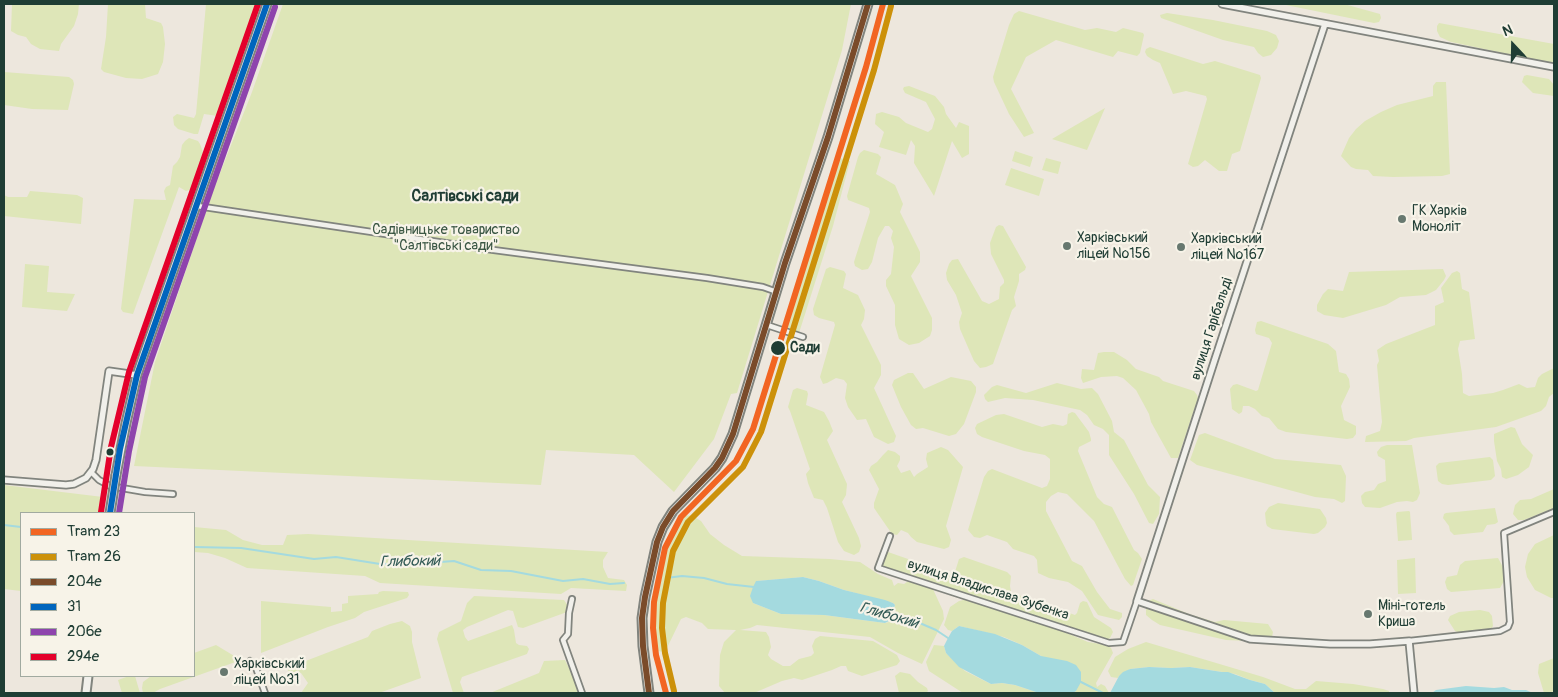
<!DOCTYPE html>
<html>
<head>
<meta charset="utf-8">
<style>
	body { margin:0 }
	#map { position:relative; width:1558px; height:697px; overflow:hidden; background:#ede7dd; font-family:Pangolin,sans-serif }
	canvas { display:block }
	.frame { position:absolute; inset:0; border:5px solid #1f3d34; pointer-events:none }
	.legend { position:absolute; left:20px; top:512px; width:175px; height:165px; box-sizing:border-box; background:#f7f3e8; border:1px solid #a1aaa0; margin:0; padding:6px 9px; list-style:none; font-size:15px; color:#1f3d34 }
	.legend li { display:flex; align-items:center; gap:10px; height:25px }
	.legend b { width:25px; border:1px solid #a1aaa0 }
	.north { position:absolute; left:1488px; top:20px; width:50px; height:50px; -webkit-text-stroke:4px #f7f3e8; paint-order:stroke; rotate:339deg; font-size:14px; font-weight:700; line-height:20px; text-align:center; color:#1f3d34 }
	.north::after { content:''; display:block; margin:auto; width:18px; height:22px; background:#1f3d34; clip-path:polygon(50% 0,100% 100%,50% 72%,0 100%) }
</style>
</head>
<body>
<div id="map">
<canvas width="1558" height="697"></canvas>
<div class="frame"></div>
<ul class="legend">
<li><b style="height:6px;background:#f26522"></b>Tram 23</li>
<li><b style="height:6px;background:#cc910a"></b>Tram 26</li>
<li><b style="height:6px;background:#7a4b2a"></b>204е</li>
<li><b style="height:6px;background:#0065bd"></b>31</li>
<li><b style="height:6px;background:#8e44ad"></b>206е</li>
<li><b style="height:6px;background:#e4002b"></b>294е</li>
</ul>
<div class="north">N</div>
</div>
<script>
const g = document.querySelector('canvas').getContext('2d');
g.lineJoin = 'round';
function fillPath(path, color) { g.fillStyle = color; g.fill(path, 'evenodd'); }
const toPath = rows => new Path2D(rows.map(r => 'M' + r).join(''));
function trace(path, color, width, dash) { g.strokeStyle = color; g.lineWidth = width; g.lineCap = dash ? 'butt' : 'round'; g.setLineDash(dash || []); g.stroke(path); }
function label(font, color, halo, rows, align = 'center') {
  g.font = font + ' Pangolin,sans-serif'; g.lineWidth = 4.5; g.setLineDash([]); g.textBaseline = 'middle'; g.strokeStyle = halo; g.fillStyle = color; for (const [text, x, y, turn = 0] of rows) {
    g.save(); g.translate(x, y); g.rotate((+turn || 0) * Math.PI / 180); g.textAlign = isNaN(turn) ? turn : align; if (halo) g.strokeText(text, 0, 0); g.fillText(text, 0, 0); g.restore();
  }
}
fillPath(toPath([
	[12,4,79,4,78,14,74,26,61,44,59,51,40,49,31,44,26,37,18,35,11,31],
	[108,4,145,4,146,18,161,23,163,27,165,44,163,62,158,74,142,79,126,78,104,72,101,69,106,37],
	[206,4,259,4,226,101,218,116,204,114,198,134,194,134,178,129,174,125,173,117,177,114,194,118,196,114],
	[283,4,851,4,842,50,737,393,731,394,714,439,674,492,634,455,546,450,541,485,134,466,155,362,211,196,252,92],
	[1281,4,1344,4,1380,14,1381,18,1379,22,1374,23],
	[1019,11,1085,30,1097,28,1116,32,1123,28,1143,33,1144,35,1140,53,1137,56,1118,51,1113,57,1056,40,1026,57,1011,89,1034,133,1024,137,1009,114,994,82,993,77,1009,25,1014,14],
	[1167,13,1213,20,1267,31,1276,35,1279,41,1277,48,1271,55,1263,57,1258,53,1254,47,1223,40,1161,18,1160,15],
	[1439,23,1554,44,1554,64,1451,42,1440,37,1437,31,1437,26],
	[1150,47,1203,64,1215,61,1260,75,1261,78,1240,151,1232,154,1227,171,1219,171,1205,160,1198,166,1193,167,1188,164,1207,99,1206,96,1186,91,1173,94,1160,63,1153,60,1147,56,1145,52,1146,49],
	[4,72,69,77,73,80,74,84,68,110,32,109,4,105],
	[1527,75,1549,79,1554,85,1554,96,1533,93,1522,82,1524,76],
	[1436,82,1446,82,1450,174,1442,176,1393,177,1373,176,1368,170,1356,169,1351,167,1341,156,1349,138,1356,129,1365,121,1381,112,1397,105,1433,96,1433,86],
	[909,86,935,96,944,107,946,114,956,128,959,122,969,126,969,154,962,158,952,141,934,196,914,163,915,146,911,140,906,155,879,147,884,132,875,124,876,114,882,112,899,117,906,123,928,132,932,129,935,119,926,102,905,93,903,89,904,87],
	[1105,108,1087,150,1052,139],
	[189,138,198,141,200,144,204,155,204,162,195,182,189,190,186,191,179,187,133,314,123,312,121,309,134,199,166,200,164,191,166,187,170,185,173,166,177,162,180,157,182,145,185,141],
	[864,150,878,154,881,157,876,174,895,185,903,204,900,212,920,252,920,262,911,276,932,318,932,330,930,336,919,343,909,345,899,339,895,325,895,305,886,286,886,280,891,274,894,247,891,238,893,231,889,226,885,226,878,238,872,262,868,269,862,270,855,266,854,262,870,212,869,208,848,200,847,196,858,157,860,153],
	[1015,151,1033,157,1030,167,1012,161],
	[840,158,850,161,833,226,799,333,797,334,786,329],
	[1046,158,1061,162,1058,174,1042,170],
	[1011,168,1044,179,1039,196,1005,185],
	[30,191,77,195,83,198,81,224,4,216,4,195,8,197,27,197],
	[999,225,1003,226,1026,267,1025,270,1019,274,1019,281,1014,297,1016,306,1012,310,993,364,986,367,980,368,974,361,960,329,959,322,962,313,956,295,947,280,946,273,949,264,952,260,958,259,982,301,989,304,999,299,1000,287,1004,283,1004,280,991,254,990,243,996,227],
	[25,264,49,266,47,292,75,294,67,311,22,307],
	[830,267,844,271,846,274,843,288,858,295,865,310,864,319,861,325,881,365,881,375,874,388,896,436,894,442,888,444,874,437,866,419,857,420,848,407,845,398,847,384,844,380,836,378,827,383,823,384,820,377,835,325,834,322,819,318,814,315,813,309,826,269],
	[1443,269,1446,276,1444,280,1436,290,1426,295,1400,297,1386,305,1343,318,1324,315,1317,311,1317,305,1323,294,1328,289,1343,291,1349,272],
	[1457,271,1460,273,1462,289,1469,292,1475,339,1460,341,1458,349,1462,374,1463,393,1469,396,1493,393,1503,390,1519,384,1527,388,1535,387,1538,378,1542,374,1554,368,1554,393,1549,397,1546,406,1541,411,1496,427,1414,438,1406,441,1365,442,1366,436,1380,431,1382,422,1377,365,1379,361,1377,350,1386,344,1435,325,1435,306,1444,302,1441,288,1452,273],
	[1261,321,1328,344,1336,351,1339,372,1346,374,1349,379,1350,387,1341,406,1344,420,1356,426,1356,434,1353,438,1347,439,1286,432,1278,429,1269,418,1262,416,1255,409,1249,406,1243,406,1242,412,1239,414,1232,409,1230,389,1233,385,1237,384,1256,391,1258,390,1272,343,1269,338,1256,334,1255,330,1257,322],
	[1104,352,1114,352,1127,360,1136,369,1159,377,1163,381,1194,391,1197,395,1198,398,1178,458,1171,458,1151,422,1149,414,1136,390,1123,378,1117,376,1101,377,1083,383,1081,378,1082,369,1094,370,1098,353],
	[908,373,913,373,924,389,951,377,971,381,976,387,976,392,964,424,956,434,949,436,923,428,916,429,911,425,901,407,892,385,894,380],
	[1057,383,1081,389,1092,388,1098,394,1112,421,1114,432,1124,440,1148,485,1160,497,1159,514,1153,524,1149,523,1134,494,1109,455,1109,435,1103,429,1094,425,1087,415,1080,410,1033,400,1005,398,988,402,985,399,984,395,992,387,997,385,1026,393],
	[797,388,807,391,808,394,806,405,824,412,829,421,833,431,827,440,847,484,846,495,842,502,859,538,861,546,859,552,854,555,844,551,838,542,827,508,823,500,814,498,808,483,806,474,810,469,790,411,788,407,793,390],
	[1072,412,1075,413,1089,432,1091,439,1091,441,1079,447,1078,451,1097,497,1104,504,1112,507,1134,550,1138,553,1142,559,1133,585,1131,586,1125,579,1094,521,1067,494,1058,492,1051,496,1046,502,1046,511,1072,561,1082,566,1097,592,1110,609,1122,613,1122,617,1119,620,1098,615,1082,591,1068,582,1049,578,1038,573,1037,560,1034,556,1013,549,1007,542,987,535,980,538,974,537,968,530,984,477,988,471,992,469,1042,488,1047,486,1050,479,1050,459,1045,455,1024,451,982,437,977,434,975,428,977,424,996,415,1004,414,1042,427,1053,424,1063,426,1067,424,1068,414],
	[1511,427,1515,428,1522,444,1533,455,1529,467,1518,475,1506,479,1502,477,1501,469,1497,461,1494,441,1494,434],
	[1205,433,1275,459,1341,465,1346,476,1345,501,1342,503,1334,499,1315,497,1197,465,1190,460,1199,435],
	[1387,445,1412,445,1420,493,1417,500,1413,502,1407,501,1397,502,1380,508,1365,507,1362,503,1361,496,1365,492,1374,490,1378,484,1386,481,1385,460,1378,456,1377,452,1381,447],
	[941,447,948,450,963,467,946,526,951,540,949,547,944,549,917,542,911,537,908,533,901,530,897,535,892,534,874,508,874,503,879,489,869,470,871,466,877,462,883,455,888,450,895,452,900,456,900,460,897,466,901,473,910,470,914,477,917,474,928,467,926,459,927,453],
	[1490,457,1493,460,1495,476,1491,480,1448,485,1442,484,1438,481,1436,466,1439,463],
	[4,485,103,497,101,513,21,513,21,591,4,589],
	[1554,489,1554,508,1524,520,1518,520,1513,514,1515,505,1520,500,1531,499],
	[1278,503,1320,509,1326,518,1327,523,1325,527,1318,533,1314,534,1272,529,1267,526,1266,523,1265,513,1269,507],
	[1495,508,1498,522,1495,524,1487,525,1483,532,1454,535,1450,531,1449,526,1443,518,1444,514,1446,513],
	[1409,511,1410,512,1412,539,1412,540,1398,541,1396,514,1397,512],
	[684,515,693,516,701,521,710,534,724,545,742,556,830,559,860,562,878,574,892,580,894,586,898,583,904,584,910,580,932,587,943,611,944,619,922,664,898,653,870,637,757,625,750,628,740,630,766,632,769,637,771,647,768,655,771,659,783,666,790,666,799,659,811,656,814,653,812,646,815,639,820,636,873,641,897,655,900,661,897,665,862,676,848,671,846,666,841,666,832,670,802,680,794,678,782,681,754,693,725,693,719,686,720,655,724,642,736,630,708,629,702,623,686,617,681,619,665,652,657,651,654,641,653,619,655,602,667,547,672,534],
	[803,577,819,581,844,590,893,603,895,605,889,622,885,623,824,615,781,614,753,603,757,581],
	[194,527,226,530,243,540,262,545,283,545,287,535,308,534,608,552,603,560,603,567,608,578,624,580,627,585,626,591,571,588,561,594,380,583,365,576,247,568,225,558,208,553,194,552],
	[1554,535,1554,598,1551,598,1535,590,1527,577,1525,567,1528,554,1535,544],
	[888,552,954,575,959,559,964,557,1007,572,1011,576,1010,586,1011,592,1021,596,1075,615,1077,613,1080,603,1083,601,1087,602,1094,617,1111,628,1113,632,1110,638,1105,641,954,589,883,567,882,561,885,554],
	[1415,558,1416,593,1398,594,1397,560],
	[1498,558,1504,569,1504,581,1500,588,1451,592,1447,589,1445,582,1447,577,1457,575,1460,565,1465,561],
	[383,591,408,592,409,595,407,598,364,612,355,618,328,627,261,653,261,601,331,607,331,612,342,611,342,604,348,603,348,596,378,594,379,592],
	[474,596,564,600,568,606,567,612,523,628,518,627,513,611,508,610,467,627,463,630,465,637,468,641,512,625,514,630,516,643,519,645,527,646,529,649,527,654,462,677,460,682,464,693,453,693,437,639,439,632,461,621,467,603],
	[968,599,1067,633,1088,642,1108,645,1111,648,1113,653,1096,683,1097,687,1101,684,1105,686,1109,693,1073,693,1076,691,1041,656,1022,645,1004,637,959,626,952,631,948,630,944,625,950,607,959,601],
	[1153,599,1189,614,1215,622,1224,620,1268,624,1273,632,1271,642,1226,640,1160,625,1152,620,1146,615,1146,610,1148,601],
	[1480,610,1489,612,1492,616,1493,626,1491,629,1460,633,1455,631,1448,620,1450,616,1459,612],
	[402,621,410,626,412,632,412,642,421,678,379,693,301,693,308,683,301,673,297,672,289,674,288,670,290,667,368,637,372,631,390,624],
	[1146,642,1263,677,1295,689,1306,689,1316,681,1353,684,1383,689,1389,691,1389,693,1275,693,1265,684,1250,680,1235,674,1190,667,1171,668,1149,667,1130,669,1119,676,1118,678,1111,677,1108,671,1115,657,1128,649],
	[216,645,241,660,160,689,153,693,143,693,142,688,143,682,151,676,194,676,194,653],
	[934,645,944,646,946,653,965,671,991,684,1002,683,1015,685,1039,693,963,693,929,671,926,662],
	[1554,658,1554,691,1550,693,1544,693,1538,673,1539,664],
	[565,660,572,674,578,693,490,693,539,673,544,661],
	[900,672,910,674,918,682,927,688,928,691,926,693,899,693,895,676],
	[129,676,135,676,140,693,122,693,118,680]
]), '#dee6b8');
fillPath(toPath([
	[803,577,819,581,844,590,885,600,893,603,895,605,889,621,885,623,824,615,781,614,753,603,750,596,753,587,756,581],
	[959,626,995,634,1022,645,1041,656,1067,661,1076,665,1081,672,1081,682,1076,691,1073,693,1039,693,1015,685,1002,683,991,684,959,667,946,653,944,646,948,638,952,631],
	[1149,667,1171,668,1190,667,1222,672,1228,672,1250,680,1265,684,1275,693,1110,693,1119,676,1123,672,1130,669],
	[1466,686,1494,688,1504,687,1512,690,1526,690,1533,693,1432,693,1436,690]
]), '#a4dadf');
trace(toPath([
	[4,525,21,527],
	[194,547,241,548,314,559,336,557,380,564,413,564,454,561,481,570,511,571,563,581,583,579,610,584,624,583],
	[666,578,682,576,704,578,727,584,754,587],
	[890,616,908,618,936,630,948,638],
	[1081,682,1103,693]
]), '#a4dadf', 2);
const minor = toPath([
	[197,206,486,249,707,278,763,287,777,292],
	[767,325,803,337],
	[91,472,99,480,110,486,145,492,173,494],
	[890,536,878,568,1109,643,1123,642,1137,601],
	[572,599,569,613,568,634,563,640,582,693],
	[1409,641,1500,631,1508,627,1510,622,1504,533,1554,512],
	[250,661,256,668,265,693]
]);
const tertiary = toPath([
	[1222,4,1554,67],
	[1325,24,1215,359,1137,601,1250,639,1330,644,1370,644,1409,641,1414,693],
	[4,480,66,485,74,484,86,478,93,469,96,460,109,371,137,375]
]);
const secondary = toPath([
	[116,475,126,423,137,375,144,354,267,4],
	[86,693,88,676],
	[649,693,643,646,642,618,645,597,657,542,663,527,673,511,715,468,722,458,733,434,785,263,828,137,868,4]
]);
trace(minor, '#81847e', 8);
trace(tertiary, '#81847e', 9);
trace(secondary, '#81847e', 11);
trace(minor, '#f1f0eb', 4.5);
trace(tertiary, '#f1f0eb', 5.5);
trace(secondary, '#f1f0eb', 7);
const secondaryBridge = toPath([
	[110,513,116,475]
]);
trace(secondaryBridge, '#81847e', 11, []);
trace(secondaryBridge, '#f1f0eb', 7);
trace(toPath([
	[649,693,643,646,642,618,645,597,657,542,663,527,673,511,715,468,722,458,733,434,785,263,828,137,868,4]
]), '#7a4b2a', 6);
trace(toPath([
	[110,513,120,449,137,375,267,4]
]), '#0065bd', 6);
trace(toPath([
	[119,513,129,451,145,377,275,7]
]), '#8e44ad', 6);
trace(toPath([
	[101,512,111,447,129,372,258,4]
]), '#e4002b', 6);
trace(toPath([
	[666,693,656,655,653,628,654,602,665,548,681,517,736,461,753,429,866,67,883,4]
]), '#f26522', 6);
trace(toPath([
	[674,691,665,653,662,628,663,603,673,551,688,522,743,467,761,432,874,70,891,6]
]), '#cc910a', 6);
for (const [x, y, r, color] of [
	[1402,219,5,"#67786f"],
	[1067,246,5,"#67786f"],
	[1181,247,5,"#67786f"],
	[778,348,8,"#1f3d34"],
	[110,452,4.5,"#1f3d34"],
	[1368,614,5,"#67786f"],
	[224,672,5,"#67786f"]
]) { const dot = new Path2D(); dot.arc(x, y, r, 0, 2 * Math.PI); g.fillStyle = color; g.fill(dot); trace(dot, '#f7f3e8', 2); }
label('14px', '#1f3d34', '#f7f3e8', [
	["ГК Харків",1412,211],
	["Моноліт",1412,227],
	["Харківський",1077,238],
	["ліцей №156",1077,254],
	["Харківський",1191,239],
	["ліцей №167",1191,255],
	["Міні-готель",1378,606],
	["Криша",1378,622],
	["Харківський",234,664],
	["ліцей №31",234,680]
], 'left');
label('14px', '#3a5643', '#f7f3e8', [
	["Садівницьке товариство",446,230],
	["\"Салтівські сади\"",446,246]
]);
label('14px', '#1f3d34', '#f7f3e8', [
	["вулиця Гарібальді",1212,329,-72],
	["вулиця Владислава Зубенка",988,590,18]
]);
label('bold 14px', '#1f3d34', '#f7f3e8', [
	["Сади",790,348]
], 'left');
label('italic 15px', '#335b56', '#f7f3e8', [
	["Глибокий",410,562,-1],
	["Глибокий",889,616,16]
]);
label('bold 16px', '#1f3d34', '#f7f3e8', [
	["Салтівські сади",465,197]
]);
</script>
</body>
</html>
